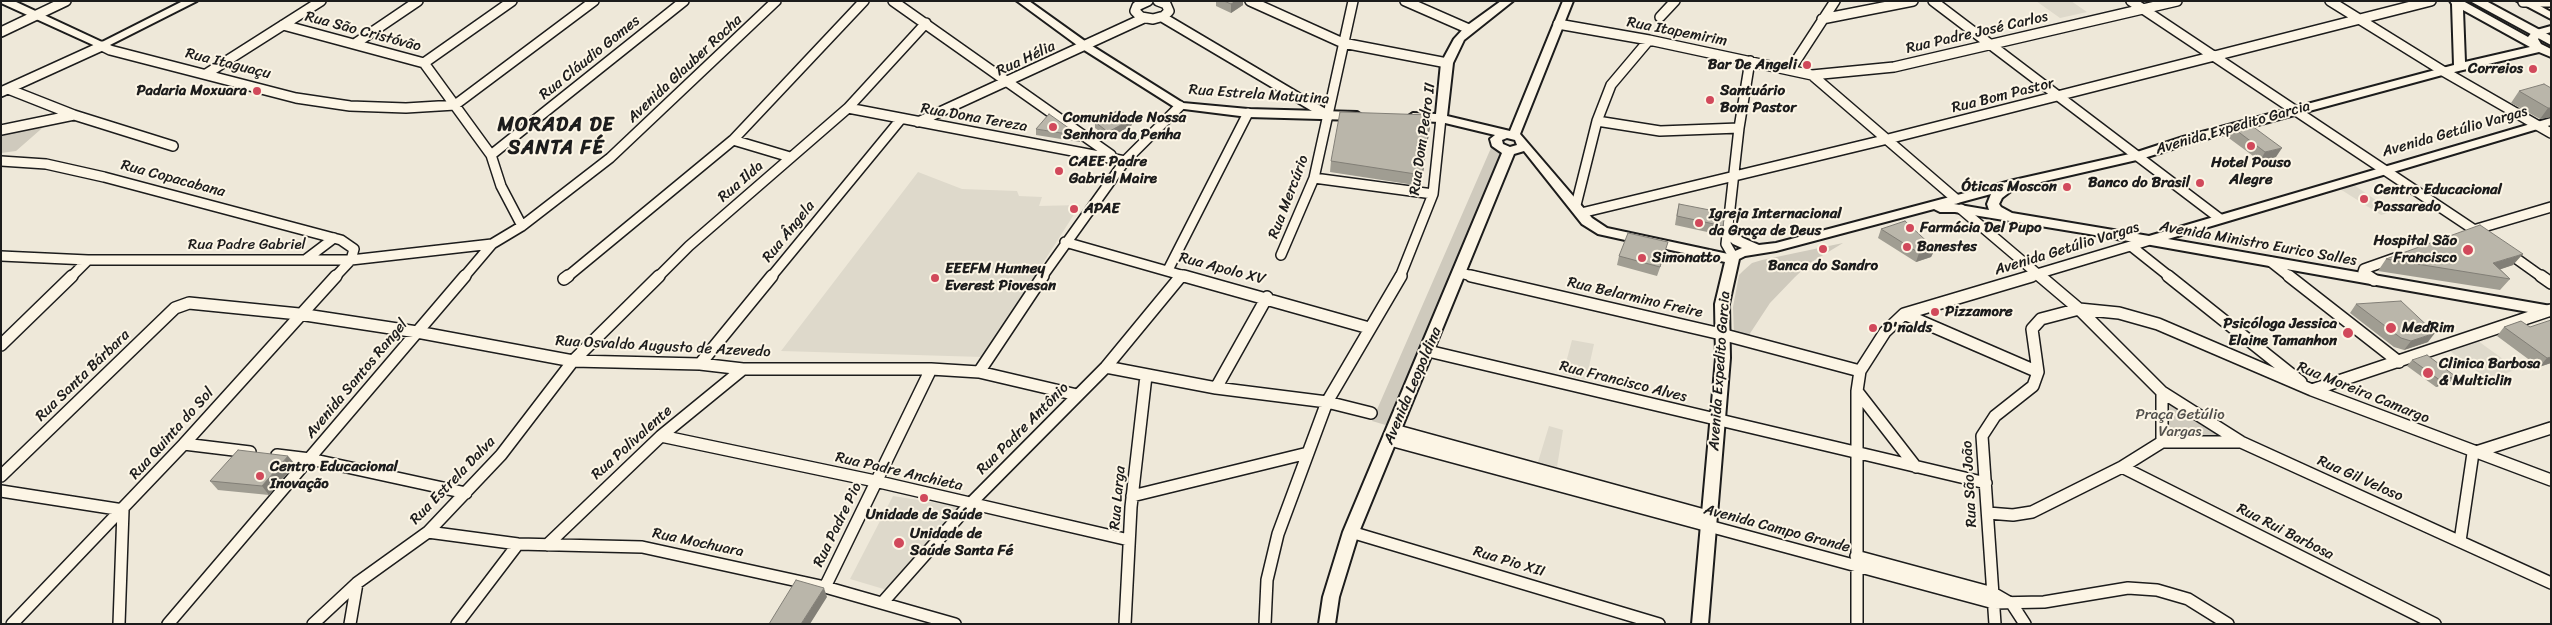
<!DOCTYPE html>
<html>
<head>
<meta charset="utf-8">
<style>
	body { margin:0 }
	#map { position:relative; width:2552px; height:625px; overflow:hidden; background:#eee8d9; font-family:Sriracha,sans-serif }
	canvas { display:block }
	.frame { position:absolute; inset:0; border:2px solid #1c1c1c; pointer-events:none }
</style>
</head>
<body>
<div id="map">
<canvas width="2552" height="625"></canvas>
<div class="frame"></div>
</div>
<script>
const g = document.querySelector('canvas').getContext('2d');
g.lineJoin = 'round';
function fillPath(path, color) { g.fillStyle = color; g.fill(path, 'evenodd'); }
const toPath = rows => new Path2D(rows.map(r => 'M' + r).join(''));
function trace(path, color, width, dash) { g.strokeStyle = color; g.lineWidth = width; g.lineCap = dash ? 'butt' : 'round'; g.setLineDash(dash || []); g.stroke(path); }
function label(font, color, halo, rows, align = 'center') {
  g.font = font + ' Sriracha,sans-serif'; g.lineWidth = 4; g.setLineDash([]); g.textBaseline = 'middle'; g.strokeStyle = halo; g.fillStyle = color; for (const [text, x, y, turn = 0] of rows) {
    g.save(); g.translate(x, y); g.rotate((+turn || 0) * Math.PI / 180); g.textAlign = isNaN(turn) ? turn : align; if (halo) g.strokeText(text, 0, 0); g.fillText(text, 0, 0); g.restore();
  }
}
fillPath(toPath([
	[2036,1,2071,1,2087,12,2060,18],
	[918,172,962,189,1017,191,1019,196,1042,197,1039,206,1080,205,983,357,781,351],
	[2354,185,2393,212,2381,215,2340,189],
	[1572,340,1594,344,1586,380,1563,374],
	[2478,341,2517,369,2489,380,2450,351],
	[1549,426,1563,430,1557,467,1538,462],
	[893,496,963,507,887,590,850,579]
]), '#ded9cb');
fillPath(toPath([
	[48,123,16,151,1,153,1,133],
	[1491,148,1502,151,1389,426,1372,421],
	[1843,243,1810,263,1795,277,1770,303,1747,338,1734,336,1733,307,1739,275,1743,271,1752,263,1762,260],
	[2162,392,2241,442,2162,442]
]), '#cfcabd');
const streetFar1 = toPath([
	[893,1,1111,155],
	[1148,1,1137,6,1135,11,1141,17,1153,19,1164,16,1169,11,1166,4,1158,1],
	[1250,1,1343,43,1447,63],
	[1405,1,1469,29],
	[1933,1,2219,218],
	[2131,1,2482,235],
	[2330,1,2443,71,2551,133],
	[2523,2,2551,2],
	[1162,17,1329,116],
	[1660,17,1675,1],
	[1822,19,1913,1],
	[1558,24,1649,40,1812,75,1956,199],
	[283,25,424,63,491,155,501,186,522,226],
	[1,32,66,1],
	[356,43,418,1],
	[424,63,512,1],
	[1790,70,1835,1],
	[206,74,321,1],
	[1812,75,1894,67,2177,1],
	[8,89,74,115,173,146],
	[1,92,102,46,110,50,296,98,350,106,406,108,455,105,594,1],
	[848,108,1125,161],
	[1597,121,1660,131,1739,128],
	[918,122,1144,18],
	[1,130,74,115],
	[491,155,684,1],
	[790,157,733,140,864,1],
	[1,161,46,164,104,177,341,240,354,249,351,260,335,277],
	[1314,178,1433,194],
	[1576,205,1597,121,1611,85,1649,40],
	[1961,209,2041,277],
	[1581,213,1888,139,2431,1],
	[2470,231,2551,207],
	[1065,242,1188,277],
	[2131,246,2170,277],
	[2507,252,2542,277],
	[1281,255,1314,178,1353,1],
	[1,256,88,260,351,260,492,244],
	[1733,256,1726,244,1739,128,1750,61],
	[305,260,334,238],
	[2271,262,2290,277],
	[1168,270,1248,113],
	[1460,273,1477,277],
	[71,277,88,260],
	[464,277,492,244,522,226,610,158,776,1],
	[567,277,733,140],
	[658,277,689,246,848,108,926,23],
	[771,277,901,119],
	[1042,277,1125,161,1180,106],
	[1180,277,1182,275],
	[1400,277,1433,194,1441,118],
	[2027,277,2147,241],
	[2370,277,2363,272,2364,269,2398,257]
]);
const street = toPath([
	[1184,276,1369,328],
	[1471,276,1721,334,1860,371],
	[2040,276,2079,309,2162,392,2241,442,2551,583],
	[2168,276,2301,382],
	[2289,276,2399,362],
	[2368,276,2374,280],
	[2541,276,2551,283],
	[564,279,568,276],
	[1904,314,2038,372],
	[1,345,72,276],
	[1428,351,1986,483],
	[700,364,772,276],
	[1106,367,1216,388,1327,402,1371,413],
	[979,372,1043,276],
	[1216,388,1267,297],
	[2312,390,2551,310],
	[1857,391,1916,467],
	[2162,392,2162,442],
	[1394,430,1708,516],
	[661,436,875,481,1129,540],
	[1390,440,1994,603,2044,602,2128,588,2157,590,2188,599,2228,624],
	[2162,442,2240,442],
	[184,444,250,452],
	[2473,453,2551,428],
	[277,455,310,459,466,493],
	[2122,467,2435,624],
	[1,476,175,308,189,303,299,314,417,332,573,361,700,364,743,369,931,369,979,372,1077,395],
	[1,491,123,510,119,624],
	[1132,496,1308,453],
	[1988,513,2013,515,2032,512,2122,467,2162,442],
	[428,532,518,544,642,547,825,587,955,624],
	[1351,532,1659,624],
	[2460,541,2473,453],
	[547,545,661,436,743,369],
	[1856,556,1993,593,2012,604,2025,624],
	[825,587,931,369],
	[883,602,970,504,1106,367,1181,276],
	[12,624,184,444,336,276],
	[168,624,465,276],
	[313,624,357,583,428,532,501,455,573,361,659,276],
	[350,624,357,583],
	[457,624,518,544],
	[1125,624,1131,507,1146,376],
	[1265,624,1267,580,1278,534,1327,402,1401,276],
	[1857,624,1857,391,1860,371,1885,332,1904,314,2032,276],
	[1995,624,1982,436,1995,416,2033,386,2038,372,2032,329,2041,319,2079,309,2119,313,2158,324,2312,390,2551,480]
]);
const secondary = toPath([
	[1,1,14,1,102,42,183,1,197,1,102,49,1,3,1,1],
	[1017,1,1029,1,1089,44,1183,103,1248,109,1357,112,1363,116,1357,120,1248,117,1176,108,1081,48,1017,1],
	[1501,1,1513,1,1464,40,1453,63,1447,116,1510,131,1563,1,1573,1,1520,134,1592,218,1607,228,1728,254,1742,248,1733,244,1723,235,1722,232,1728,228,1743,238,1759,245,1776,243,2014,180,2134,153,2183,137,2454,65,2452,4,2450,1,2463,1,2528,37,2533,31,2551,26,2551,32,2541,35,2538,39,2541,44,2551,49,2551,57,2539,52,2446,74,2191,143,2141,159,2015,188,2002,198,1999,204,2001,207,2012,213,2149,236,2551,118,2551,125,2168,239,2551,306,2551,316,2089,234,1955,212,1940,212,1934,209,1776,251,1745,256,1739,259,1729,304,1730,358,1708,624,1692,624,1716,358,1715,304,1725,262,1598,234,1582,224,1524,151,1514,154,1359,532,1339,597,1335,624,1319,624,1323,597,1343,532,1502,153,1492,146,1490,139,1495,135,1441,122,1413,121,1407,117,1413,113,1436,114,1441,63,1454,39,1465,27,1501,1],
	[2463,10,2530,47,2465,62,2463,10],
	[1507,138,1515,140,1517,145,1510,147,1503,144,1502,140,1507,138],
	[1991,194,1987,204,1989,210,1954,204,1991,194],
	[2517,1,2531,1,2551,12,2551,19,2517,1]
]);
const primary = toPath([
	[2470,1,2486,1,2551,36,2551,45,2470,1]
]);
trace(streetFar1, '#1c1c1c', 12);
trace(street, '#1c1c1c', 14);
trace(secondary, '#1c1c1c', 4);
trace(primary, '#1c1c1c', 4);
trace(streetFar1, '#fcf5e5', 9);
trace(street, '#fcf5e5', 11);
fillPath(secondary, '#fcf5e5');
fillPath(primary, '#fcf5e5');
fillPath(toPath([
	[1216,1,1243,1,1243,5,1231,13,1216,6],
	[2551,88,2551,117,2540,119,2511,103,2519,91],
	[1132,119,1132,125,1109,138,1095,128,1095,122],
	[1430,126,1421,186,1330,172,1331,161],
	[2232,127,2276,157,2260,161,2226,136],
	[1036,129,1080,136,1080,142,1036,135],
	[1679,204,1723,226,1721,235,1675,225,1677,212],
	[1881,229,1935,249,1931,257,1916,262,1878,238],
	[1666,251,1657,276,1617,265,1619,256],
	[2386,259,2513,265,2500,269,2510,279,2500,290,2378,271],
	[2356,304,2428,342,2404,350,2394,347,2350,313],
	[2521,321,2551,363,2539,367,2497,336,2504,327],
	[2412,360,2450,382,2436,387,2407,366],
	[295,464,269,495,218,490,210,481]
]), '#a09d92');
fillPath(toPath([
	[1236,1,1243,1,1243,5,1231,13,1231,4],
	[2548,108,2551,108,2551,117,2540,119],
	[1431,115,1430,126,1421,186,1422,175],
	[1132,119,1132,125,1109,138,1108,132],
	[2282,148,2276,157,2260,161,2265,152],
	[1935,249,1931,257,1916,262,1919,253],
	[2523,254,2513,265,2484,275,2493,263],
	[2435,333,2428,342,2404,350,2411,341],
	[2551,357,2551,363,2539,367,2547,358],
	[2455,376,2450,382,2436,387,2441,381],
	[288,456,295,464,269,495,262,486],
	[824,588,827,597,810,624,801,624]
]), '#827f77');
const building = toPath([
	[1224,1,1236,1,1231,4,1224,1],
	[2544,84,2551,88,2551,108,2548,108,2519,91,2544,84],
	[1119,110,1132,119,1108,132,1095,122,1119,110],
	[1340,112,1431,115,1422,175,1331,161,1340,112],
	[1049,114,1080,136,1036,129,1049,114],
	[2248,123,2282,148,2265,152,2232,127,2248,123],
	[1679,204,1725,213,1723,226,1677,216,1679,204],
	[1905,221,1935,249,1919,253,1881,229,1905,221],
	[2480,225,2523,254,2493,263,2510,279,2386,259,2480,225],
	[1628,233,1668,242,1660,267,1619,256,1628,233],
	[2401,301,2435,333,2411,341,2401,338,2356,304,2401,301],
	[2551,320,2551,357,2547,358,2504,327,2521,321,2530,327,2551,320],
	[2427,355,2455,376,2441,381,2412,360,2427,355],
	[238,450,288,456,262,486,210,481,238,450],
	[796,580,824,588,801,624,769,624,796,580]
]);
fillPath(building, '#bab6aa');
trace(building, '#827f77', 1);
for (const [x, y, r, color] of [
	[1807,65,5,"#d1495b"],
	[2533,69,5,"#d1495b"],
	[257,91,5,"#d1495b"],
	[1710,100,5,"#d1495b"],
	[1053,127,5,"#d1495b"],
	[2251,146,5,"#d1495b"],
	[1059,171,5,"#d1495b"],
	[2200,183,5,"#d1495b"],
	[2067,187,5,"#d1495b"],
	[2364,199,5,"#d1495b"],
	[1074,209,5,"#d1495b"],
	[1699,223,5,"#d1495b"],
	[1910,228,5,"#d1495b"],
	[1907,247,5,"#d1495b"],
	[1823,249,5,"#d1495b"],
	[2468,250,6,"#d1495b"],
	[1642,258,5,"#d1495b"],
	[935,278,5,"#d1495b"],
	[1935,312,5,"#d1495b"],
	[1873,328,5,"#d1495b"],
	[2391,328,6,"#d1495b"],
	[2348,333,6,"#d1495b"],
	[2428,373,6,"#d1495b"],
	[260,476,5,"#d1495b"],
	[924,498,5,"#d1495b"],
	[899,543,6,"#d1495b"]
]) { const dot = new Path2D(); dot.arc(x, y, r, 0, 2 * Math.PI); g.fillStyle = color; g.fill(dot); trace(dot, '#fcf5e5', 2); }
label('15px', '#1c1c1c', '#fcf5e5', [
	["Rua São Cristóvão",363,32,15],
	["Rua Itapemirim",1677,32,11],
	["Rua Padre José Carlos",1977,33,-13],
	["Rua Cláudio Gomes",590,58,-39],
	["Rua Hélia",1026,59,-25],
	["Rua Itaguaçu",228,64,14],
	["Avenida Glauber Rocha",685,69,-43],
	["Rua Estrela Matutina",1259,95,4],
	["Rua Bom Pastor",2003,96,-14],
	["Rua Dona Tereza",974,118,10],
	["Avenida Expedito Garcia",2233,128,-16],
	["Avenida Getúlio Vargas",2455,132,-16],
	["Rua Dom Pedro II",1423,139,-82],
	["Rua Copacabana",173,179,15],
	["Rua Ilda",741,182,-41],
	["Rua Mercúrio",1289,197,-69],
	["Rua Ângela",789,232,-51],
	["Avenida Ministro Eurico Salles",2258,244,10],
	["Rua Padre Gabriel",247,245],
	["Avenida Getúlio Vargas",2067,249,-17],
	["Rua Apolo XV",1222,269,15],
	["Rua Belarmino Freire",1635,298,13],
	["Rua Osvaldo Augusto de Azevedo",663,347,3],
	["Avenida Expedito Garcia",1720,371,-86],
	["Rua Santa Bárbara",83,376,-44],
	["Avenida Santos Rangel",357,379,-50],
	["Rua Francisco Alves",1623,382,14],
	["Avenida Leopoldina",1413,386,-67],
	["Rua Moreira Camargo",2363,393,22],
	["Rua Padre Antônio",1023,429,-45],
	["Rua Quinta do Sol",172,434,-48],
	["Rua Polivalente",632,443,-42],
	["Rua Padre Anchieta",899,472,13],
	["Rua Gil Veloso",2360,479,24],
	["Rua Estrela Dalva",453,481,-46],
	["Rua São João",1970,484,-93],
	["Rua Larga",1118,498,-85],
	["Rua Padre Pio",838,525,-64],
	["Avenida Campo Grande",1777,529,15],
	["Rua Rui Barbosa",2285,532,27],
	["Rua Mochuara",698,543,12],
	["Rua Pio XII",1509,562,17]
]);
label('bold 15px', '#1c1c1c', '#fcf5e5', [
	["Bar De Angeli",1797,65,"right"],
	["Correios",2523,69,"right"],
	["Padaria Moxuara",247,91,"right"],
	["Santuário",1720,91],
	["Bom Pastor",1720,108],
	["Comunidade Nossa",1063,118],
	["Senhora da Penha",1063,135],
	["CAEE Padre",1069,162],
	["Gabriel Maire",1069,179],
	["Hotel Pouso",2251,163,"center"],
	["Alegre",2251,180,"center"],
	["Banco do Brasil",2190,183,"right"],
	["Óticas Moscon",2057,187,"right"],
	["Centro Educacional",2374,190],
	["Passaredo",2374,207],
	["APAE",1084,209],
	["Igreja Internacional",1709,214],
	["da Graça de Deus",1709,231],
	["Farmácia Del Pupo",1920,228],
	["Hospital São",2457,241,"right"],
	["Francisco",2457,258,"right"],
	["Banestes",1917,247],
	["Simonatto",1652,258],
	["Banca do Sandro",1823,266,"center"],
	["EEEFM Hunney",945,269],
	["Everest Piovesan",945,286],
	["Pizzamore",1945,312],
	["Psicóloga Jessica",2337,324,"right"],
	["Elaine Tamanhon",2337,341,"right"],
	["D'nalds",1883,328],
	["MedRim",2402,328],
	["Clinica Barbosa",2439,364],
	["& Multiclin",2439,381],
	["Centro Educacional",270,467],
	["Inovação",270,484],
	["Unidade de Saúde",924,515,"center"],
	["Unidade de",910,534],
	["Saúde Santa Fé",910,551]
], 'left');
label('15px', '#52504c', '#fcf5e5', [
	["Praça Getúlio",2180,415],
	["Vargas",2180,432]
]);
g.letterSpacing = '1px';
label('bold 20px', '#1c1c1c', '#fcf5e5', [
	["MORADA DE",556,126],
	["SANTA FÉ",556,149]
]);
g.letterSpacing = '0px';
</script>
</body>
</html>
